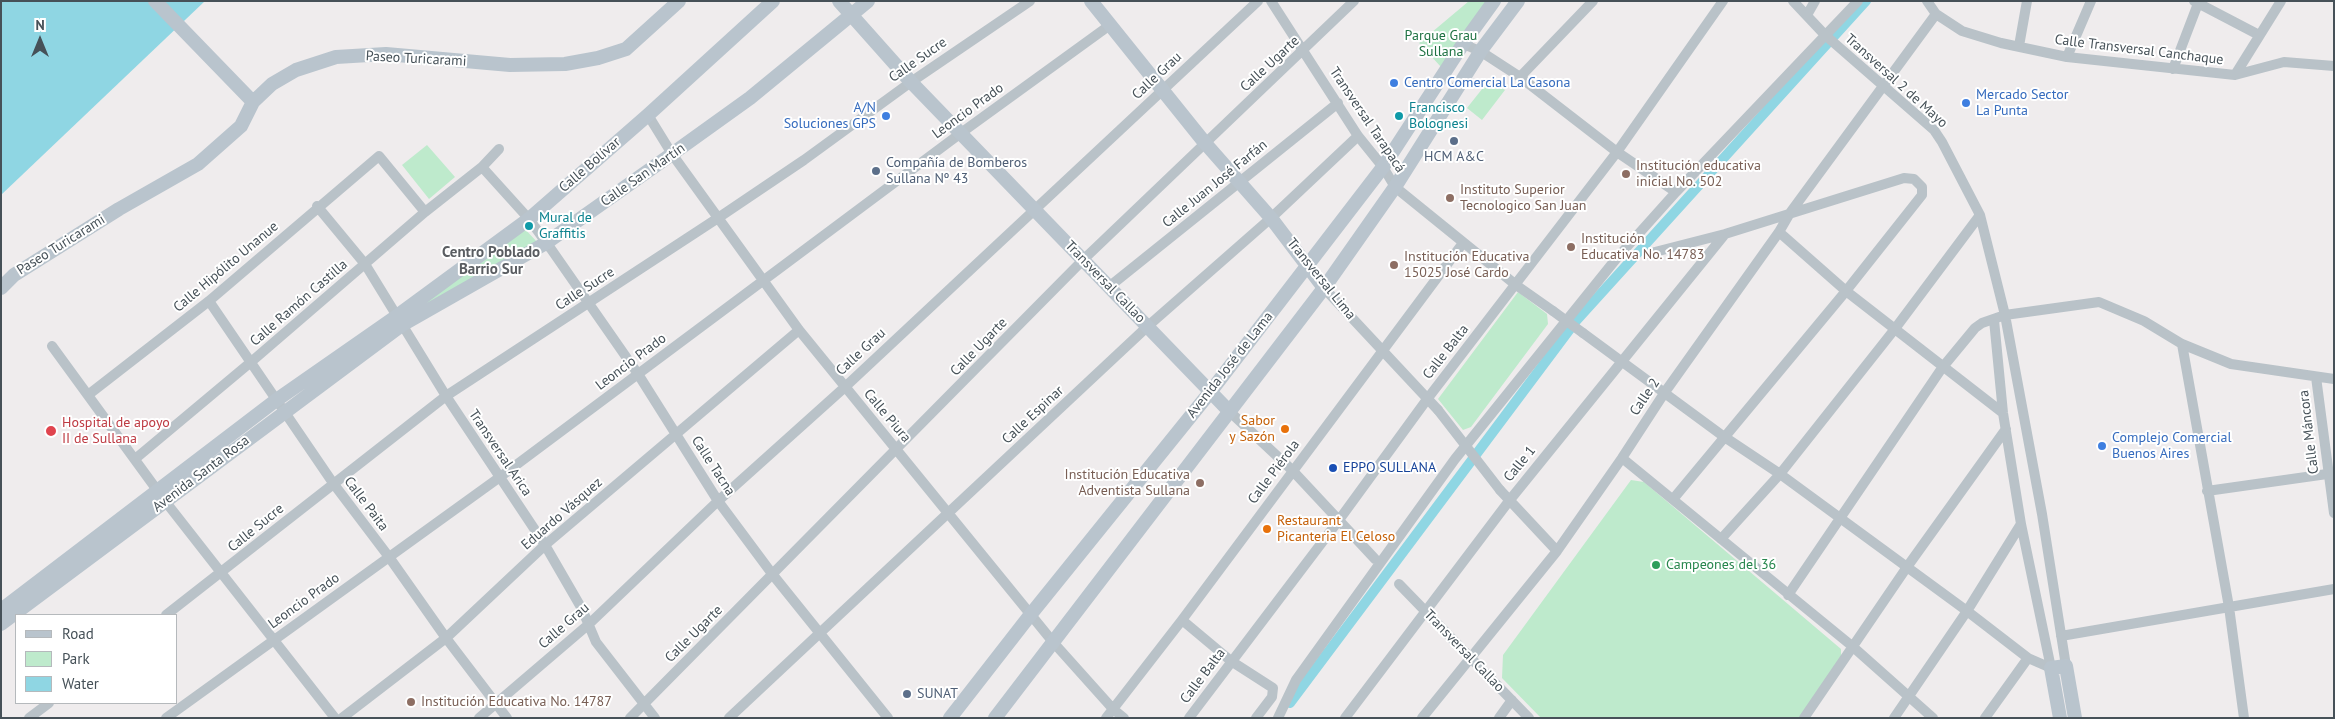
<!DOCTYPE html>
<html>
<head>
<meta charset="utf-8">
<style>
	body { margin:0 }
	#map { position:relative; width:2335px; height:719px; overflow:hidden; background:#efeced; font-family:"PT Sans",sans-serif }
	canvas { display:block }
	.frame { position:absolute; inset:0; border:2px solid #465158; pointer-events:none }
	.legend { position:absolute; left:15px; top:614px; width:162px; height:90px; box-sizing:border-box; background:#fff; border:1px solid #b5b9bc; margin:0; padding:6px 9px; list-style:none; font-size:15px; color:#465158 }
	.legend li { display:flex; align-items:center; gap:10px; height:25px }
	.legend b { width:25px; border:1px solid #b5b9bc }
	.north { position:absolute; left:15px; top:15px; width:50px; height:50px; -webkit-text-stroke:4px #fff; paint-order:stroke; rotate:0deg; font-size:14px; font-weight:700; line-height:20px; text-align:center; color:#465158 }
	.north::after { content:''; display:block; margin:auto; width:18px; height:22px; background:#465158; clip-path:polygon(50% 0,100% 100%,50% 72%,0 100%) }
</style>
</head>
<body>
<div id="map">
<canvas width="2335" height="719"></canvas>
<div class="frame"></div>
<ul class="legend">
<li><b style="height:6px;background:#b9c4cd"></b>Road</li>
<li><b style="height:14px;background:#beeacc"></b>Park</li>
<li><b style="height:14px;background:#8fd6e3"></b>Water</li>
</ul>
<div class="north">N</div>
</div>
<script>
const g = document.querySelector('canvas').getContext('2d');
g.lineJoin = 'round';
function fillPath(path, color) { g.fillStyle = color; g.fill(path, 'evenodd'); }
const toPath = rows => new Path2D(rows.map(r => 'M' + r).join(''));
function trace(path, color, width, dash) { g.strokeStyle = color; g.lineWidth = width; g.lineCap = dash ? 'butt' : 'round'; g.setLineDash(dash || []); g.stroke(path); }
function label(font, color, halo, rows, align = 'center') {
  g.font = font + ' "PT Sans",sans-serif'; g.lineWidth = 4; g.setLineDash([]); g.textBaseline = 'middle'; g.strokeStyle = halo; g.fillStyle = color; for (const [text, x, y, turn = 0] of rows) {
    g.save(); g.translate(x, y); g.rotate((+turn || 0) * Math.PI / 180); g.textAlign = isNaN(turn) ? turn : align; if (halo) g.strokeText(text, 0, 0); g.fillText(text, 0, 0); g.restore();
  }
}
fillPath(toPath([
	[1469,1,1494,1,1441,67,1419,43],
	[1490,79,1505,90,1482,120,1467,108],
	[427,145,455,177,429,199,402,165],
	[523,227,539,244,413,315,409,309],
	[1518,292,1547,314,1548,324,1471,427,1463,430,1438,399],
	[1631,480,1644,482,1841,649,1841,656,1800,718,1541,718,1502,678,1503,655]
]), '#beeacc');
fillPath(toPath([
	[1,1,205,1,1,195]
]), '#8fd6e3');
trace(toPath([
	[1290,703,1576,321,1866,1]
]), '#8fd6e3', 10);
trace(toPath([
	[1271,1,1358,136,1383,167,1395,187,1516,285,1553,311],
	[1793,1,1825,35,1934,130,1942,142,1980,215,2005,315,2042,514,2066,666],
	[1927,1,1936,14,1962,31,2001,43,2067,57,2235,75,2284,62,2334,66],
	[2194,1,2259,35],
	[1807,15,1815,1],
	[1463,44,1480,51,1520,77,1617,152,1676,192],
	[2019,46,2027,1],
	[2067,57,2091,1],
	[2173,69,2199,1],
	[2235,75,2281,1],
	[1520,77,1593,1],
	[648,115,672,154,799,330,1053,642,1113,709,1124,718],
	[482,167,529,219,551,249,638,374,718,501,773,575,888,718],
	[317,206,365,264,446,396,545,545,582,609,596,642,655,718],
	[1779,232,1846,291,2003,413],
	[1647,254,1725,234,1904,178,1914,179,1922,187,1922,195,1846,291,1674,498],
	[1110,286,1338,103],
	[1324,288,1438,410],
	[209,301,333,483,389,557,446,638,507,718],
	[1994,320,2003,413,2021,524,2051,668],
	[1583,333,1723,436,1780,474,1967,611,2028,658,2051,668],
	[2182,344,2229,607,2244,718],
	[52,346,165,501,335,718],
	[2316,377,2334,513],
	[88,395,209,301,379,156,425,212],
	[1229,411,1292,470,1375,559],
	[1622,458,1852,646,1933,718],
	[135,459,251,362,425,212,482,167,499,149],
	[1500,490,1557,551],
	[2207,491,2327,474],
	[1721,539,1780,474,1894,330,1980,215],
	[1399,584,1529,718],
	[1788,595,1942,368,1975,328,1982,323,2005,315,2099,302,2144,321,2182,344,2231,364,2334,379],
	[166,615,446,396,718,218,804,160,911,82,1030,1],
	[1182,620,1231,661,1273,688,1272,697,1256,718],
	[2061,636,2334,589],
	[29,718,49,703],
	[166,718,500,477,961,133,1110,25],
	[342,718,446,638,545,545,799,330],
	[479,718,589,624,718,501,845,387,1258,1],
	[630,718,1084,259,1354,1],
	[729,718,1148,326,1271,218,1358,136],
	[1106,718,1182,620,1463,243],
	[1189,718,1339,520,1428,398,1617,152,1723,1],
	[1278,718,1296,680,1455,459,1616,259,1676,192,1858,1],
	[1345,718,1509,501,1725,234],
	[1422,718,1557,551,1622,458,1665,392,1779,232,1790,213,1936,14],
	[1499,718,1512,700],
	[1804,718,1907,567,2006,429],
	[1894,718,1967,611,2021,524],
	[1985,718,2028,658]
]), '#b9c2c8', 10);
trace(toPath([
	[155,1,253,102],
	[839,1,911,82,1229,411],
	[1091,1,1205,143,1271,218,1324,288],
	[1,288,14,275,119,209,198,164,241,126,253,102,272,84,296,70,336,57,386,54,510,65,565,64,598,58,626,49,679,1],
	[1,610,275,401,397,316,529,219,648,115,773,1],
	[1,624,402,325,546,243,672,154,750,98,868,1],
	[950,718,1031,614,1211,391,1383,167,1463,44,1494,1],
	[995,718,1324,288,1395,187,1482,49,1518,1],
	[2060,718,2051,668,2066,666,2075,718]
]), '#b9c4cd', 14);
trace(toPath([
	[1553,311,1583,333],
	[1438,410,1500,490]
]), '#b9c2c8', 10);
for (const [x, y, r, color] of [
	[1394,83,5,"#3f7fe0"],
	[1966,103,5,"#3f7fe0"],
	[886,116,5,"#3f7fe0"],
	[1399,116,5,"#0f9aa8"],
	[1454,141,5,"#5c6f8a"],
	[876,171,5,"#5c6f8a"],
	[1626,174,5,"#8d6e63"],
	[1450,198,5,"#8d6e63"],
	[529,226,5,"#0f9aa8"],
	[1571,247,5,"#8d6e63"],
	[1394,265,5,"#8d6e63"],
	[1285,429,5,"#e8710a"],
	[51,431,6,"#e0444e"],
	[2102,446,5,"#3f7fe0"],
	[1333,468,5,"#1a4fb4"],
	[1200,483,5,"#8d6e63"],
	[1267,529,5,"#e8710a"],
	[1656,565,5,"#2e9e5b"],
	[907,694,5,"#5c6f8a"],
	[411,702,5,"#8d6e63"]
]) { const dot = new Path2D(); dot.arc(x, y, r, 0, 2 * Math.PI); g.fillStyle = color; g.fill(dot); trace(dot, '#fff', 2); }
label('14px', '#1f7243', '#fff', [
	["Parque Grau",1441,36],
	["Sullana",1441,52]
]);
label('14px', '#465158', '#fff', [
	["Calle Transversal Canchaque",2139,50,7],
	["Paseo Turicarami",416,59,3],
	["Calle Sucre",918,60,-35],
	["Calle Ugarte",1270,64,-43],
	["Calle Grau",1157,76,-43],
	["Transversal 2 de Mayo",1896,81,42],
	["Leoncio Prado",968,111,-36],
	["Transversal Tarapacá",1367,120,56],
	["Calle Bolívar",590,165,-41],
	["Calle San Martín",643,175,-35],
	["Calle Juan José Farfán",1215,184,-39],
	["Paseo Turicarami",61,245,-32],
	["Calle Hipólito Unanue",226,267,-40],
	["Transversal Lima",1321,279,51],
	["Transversal Callao",1105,282,46],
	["Calle Sucre",585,289,-33],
	["Calle Ramón Castilla",299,303,-41],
	["Calle Ugarte",979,347,-46],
	["Calle Grau",861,352,-43],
	["Calle Balta",1446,352,-52],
	["Leoncio Prado",631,362,-37],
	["Avenida José de Lama",1230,365,-52],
	["Calle 2",1645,397,-56],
	["Calle Espinar",1033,415,-43],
	["Calle Piura",887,416,50],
	["Calle Máncora",2309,432,-97],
	["Transversal Arica",500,453,56],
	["Calle 1",1520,464,-51],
	["Calle Tacna",713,466,57],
	["Calle Piérola",1274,472,-53],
	["Avenida Santa Rosa",201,474,-37],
	["Calle Paita",366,504,53],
	["Eduardo Vásquez",562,514,-41],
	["Calle Sucre",256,528,-39],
	["Leoncio Prado",304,601,-36],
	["Calle Grau",564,626,-41],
	["Calle Ugarte",694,634,-45],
	["Transversal Callao",1464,651,46],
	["Calle Balta",1203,676,-53]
]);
label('14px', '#366cbe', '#fff', [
	["Centro Comercial La Casona",1404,83],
	["Mercado Sector",1976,95],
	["La Punta",1976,111],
	["A/N",876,108,"right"],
	["Soluciones GPS",876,124,"right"],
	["Complejo Comercial",2112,438],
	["Buenos Aires",2112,454]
], 'left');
label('14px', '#0d838f', '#fff', [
	["Francisco",1409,108],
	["Bolognesi",1409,124],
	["Mural de",539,218],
	["Graffitis",539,234]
], 'left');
label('14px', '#4e5e75', '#fff', [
	["HCM A&C",1454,157,"center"],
	["Compañía de Bomberos",886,163],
	["Sullana Nº 43",886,179],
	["SUNAT",917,694]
], 'left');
label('14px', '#785e54', '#fff', [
	["Institución educativa",1636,166],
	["inicial No. 502",1636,182],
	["Instituto Superior",1460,190],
	["Tecnologico San Juan",1460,206],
	["Institución",1581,239],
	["Educativa No. 14783",1581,255],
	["Institución Educativa",1404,257],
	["15025 José Cardo",1404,273],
	["Institución Educativa",1190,475,"right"],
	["Adventista Sullana",1190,491,"right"],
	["Institución Educativa No. 14787",421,702]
], 'left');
label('14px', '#c56008', '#fff', [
	["Sabor",1275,421],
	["y Sazón",1275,437],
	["Restaurant",1277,521,"left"],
	["Picanteria El Celoso",1277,537,"left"]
], 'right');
label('14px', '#be3a42', '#fff', [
	["Hospital de apoyo",62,423],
	["II de Sullana",62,439]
], 'left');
label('14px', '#164399', '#fff', [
	["EPPO SULLANA",1343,468]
], 'left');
label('14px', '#27864d', '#fff', [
	["Campeones del 36",1666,565]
], 'left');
label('bold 15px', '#5a5d61', '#fff', [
	["Centro Poblado",491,253],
	["Barrio Sur",491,270]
]);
</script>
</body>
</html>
